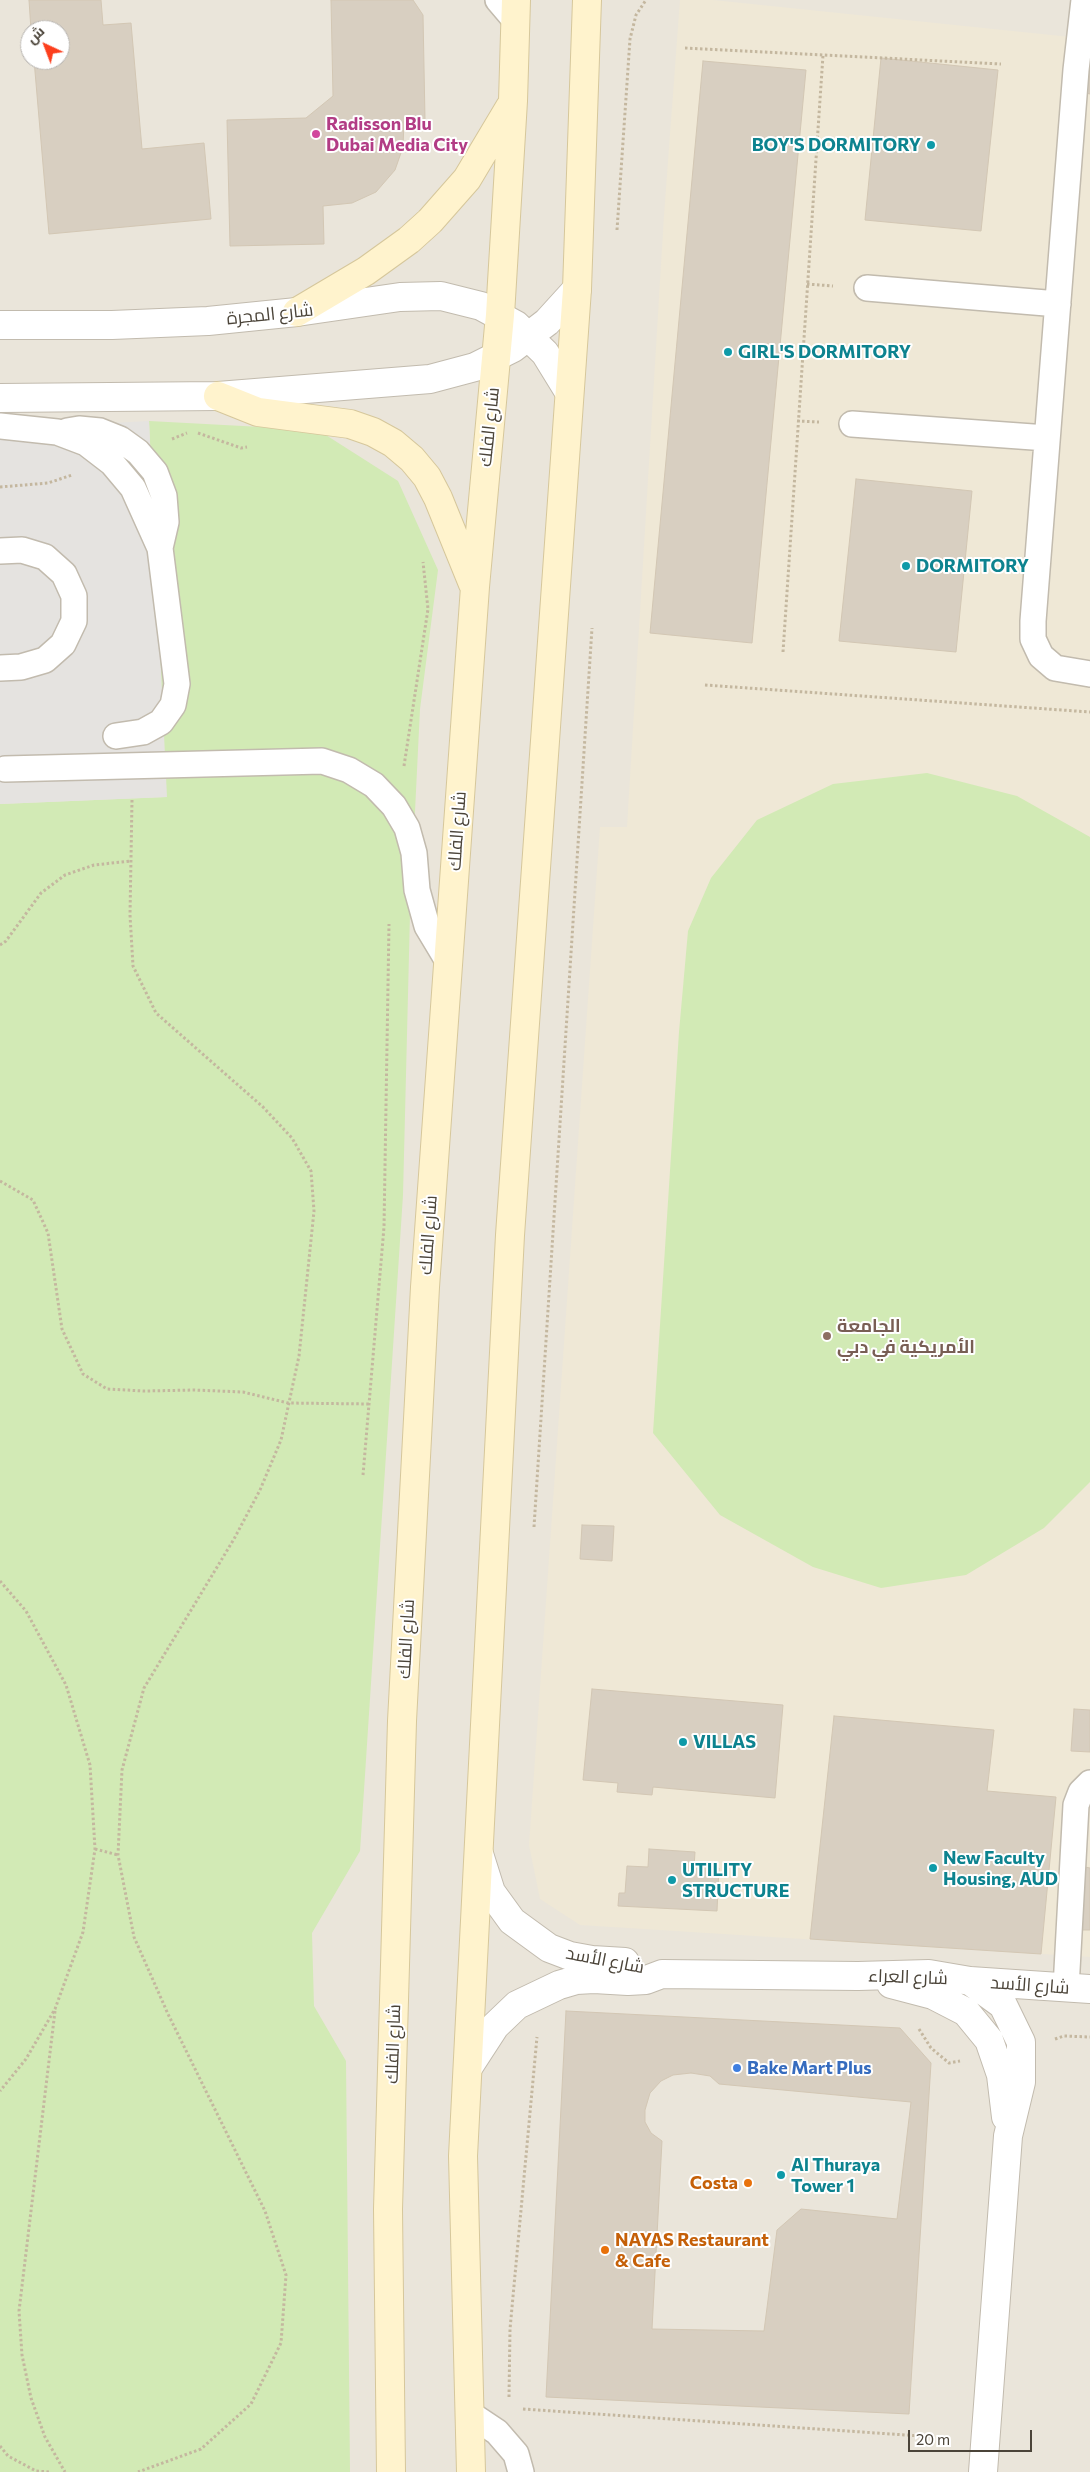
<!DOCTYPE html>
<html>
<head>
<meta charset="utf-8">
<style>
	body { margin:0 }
	#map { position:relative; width:1090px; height:2472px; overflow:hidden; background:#f6f3ec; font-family:Commissioner,Cairo,sans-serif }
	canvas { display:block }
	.north { position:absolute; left:20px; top:20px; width:50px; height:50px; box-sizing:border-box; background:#fff; border:1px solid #b7b4b0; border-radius:50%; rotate:317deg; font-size:14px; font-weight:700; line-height:20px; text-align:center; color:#4b4439 }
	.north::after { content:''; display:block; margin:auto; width:18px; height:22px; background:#fc3f1d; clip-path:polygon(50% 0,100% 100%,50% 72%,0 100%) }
	.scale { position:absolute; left:908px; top:2430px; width:124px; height:22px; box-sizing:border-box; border:2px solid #4b4439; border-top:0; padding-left:6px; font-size:15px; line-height:18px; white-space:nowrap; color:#4b4439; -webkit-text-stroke:4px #fff; paint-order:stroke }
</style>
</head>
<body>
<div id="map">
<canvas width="1090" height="2472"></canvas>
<div class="north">ش</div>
<div class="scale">20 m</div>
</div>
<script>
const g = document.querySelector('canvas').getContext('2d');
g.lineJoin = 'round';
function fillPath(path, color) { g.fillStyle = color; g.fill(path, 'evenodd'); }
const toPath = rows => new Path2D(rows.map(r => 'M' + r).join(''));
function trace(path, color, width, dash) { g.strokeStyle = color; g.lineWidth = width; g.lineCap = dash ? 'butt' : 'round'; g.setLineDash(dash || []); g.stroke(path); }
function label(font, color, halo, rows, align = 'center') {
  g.font = font + ' Commissioner,Cairo,sans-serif'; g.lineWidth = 4; g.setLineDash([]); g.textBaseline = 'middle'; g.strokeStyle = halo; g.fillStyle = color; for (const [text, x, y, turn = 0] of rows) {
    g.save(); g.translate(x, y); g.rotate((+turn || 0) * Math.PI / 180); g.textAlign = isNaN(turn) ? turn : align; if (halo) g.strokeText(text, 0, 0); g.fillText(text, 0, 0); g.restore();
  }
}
fillPath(toPath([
	[0,0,1090,0,1090,2472,0,2472],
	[30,30,60,30,60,60,30,60]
]), '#eae5da');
fillPath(toPath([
	[680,0,713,0,1090,39,1090,1957,580,1925,540,1899,529,1845,600,827,627,827,664,215]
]), '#efe8d6');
fillPath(toPath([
	[149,421,318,430,398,481,438,570,420,709,410,914,403,1195,360,1851,312,1933,314,2006,346,2061,350,2472,0,2472,0,804,166,797],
	[927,773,1017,796,1090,837,1090,1482,1044,1528,966,1575,881,1588,813,1567,720,1515,653,1433,679,1032,688,931,711,878,757,820,833,784]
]), '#d2eab5');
fillPath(toPath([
	[149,421,167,797,0,804,0,429]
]), '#e5e3e0');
const building = toPath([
	[29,0,101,0,103,25,131,23,142,149,204,143,211,219,49,234,34,60,60,60,60,30,31,30,29,0],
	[331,0,413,0,423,15,425,120,404,121,403,147,395,170,376,192,352,203,323,206,324,244,230,246,227,120,306,118,333,96,331,0],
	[1090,48,1090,94,1086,93,1090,48],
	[881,58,998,70,981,231,865,220,881,58],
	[703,61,806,70,752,643,650,633,703,61],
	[856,479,972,491,956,652,839,641,856,479],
	[582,1525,614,1526,612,1561,580,1559,582,1525],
	[592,1689,783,1705,775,1798,653,1787,652,1795,617,1792,618,1783,583,1780,592,1689],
	[1074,1709,1090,1710,1090,1752,1071,1751,1074,1709],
	[834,1716,994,1730,987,1791,1056,1797,1041,1954,810,1939,834,1716],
	[649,1849,695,1852,694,1867,719,1868,717,1911,618,1906,619,1893,625,1893,627,1866,648,1867,649,1849],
	[1085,1867,1090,1868,1090,1930,1081,1930,1085,1867],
	[566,2011,900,2028,931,2063,909,2414,546,2397,566,2011],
	[691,2073,710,2076,719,2084,911,2102,897,2219,801,2209,777,2230,764,2331,652,2329,662,2141,651,2133,645,2122,645,2110,650,2093,661,2081,673,2075,691,2073]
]);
fillPath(building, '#d8cfc1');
trace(building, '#d3c7b4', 1);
const lane = toPath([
	[498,0,515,20],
	[1084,0,1076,70,1033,621,1033,639,1041,656,1055,668,1090,674],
	[867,288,1058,304],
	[852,424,1047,438],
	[0,426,57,432,86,443,112,463,133,488,160,548,177,684,173,705,161,722,143,732,116,736],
	[67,431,79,429,100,431,120,439,138,452,155,472,164,496,166,522,160,548],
	[0,551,22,550,45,557,64,574,74,596,74,621,63,644,45,660,21,667,0,668],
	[5,769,322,761,349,770,374,785,394,806,407,828,414,853,417,890,427,926,448,961],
	[1066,1988,1076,1805,1081,1792,1090,1783],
	[470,2414,497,2432,516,2454,521,2472]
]);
const street = toPath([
	[0,325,112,325,208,321,297,312,400,297,441,296,481,306,516,325,545,353,569,392],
	[0,398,218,396,430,379,475,367,513,348,547,322,577,289],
	[479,1854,491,1892,512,1921,549,1948,570,1956,592,1960,625,1962],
	[970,1981,1090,1989],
	[891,1984,933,1995,966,2012,989,2040,1001,2075,1006,2117],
	[469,2066,495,2026,517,2005,559,1985,576,1980,594,1979,628,1981,646,1980,662,1974,858,1976,929,1974,970,1981,1003,2005,1021,2042,1021,2082,1008,2136,983,2472]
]);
const secondary = toPath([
	[297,312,366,271,409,240,430,221,467,179,510,107],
	[218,396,258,412,350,424,373,432,393,443,412,459,427,477,438,498,473,584],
	[391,2472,388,2209,402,1721,425,1287,475,587,500,315,513,101,516,0],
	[471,2472,463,2156,510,1235,577,289,587,0]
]);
trace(lane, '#c2bbae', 28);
trace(street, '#c2bbae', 30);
trace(secondary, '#d6c79b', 30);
trace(toPath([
	[685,48,1001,64],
	[617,230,630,39,636,15,646,0],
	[807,284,833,286],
	[797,421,819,422],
	[198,433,241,448,247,447],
	[172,439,187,433],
	[0,487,48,483,72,475],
	[783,652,823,55],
	[705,685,1090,712],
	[404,766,428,609,423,562],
	[132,800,130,915,133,966,156,1013,263,1107,292,1138,311,1171,314,1211,299,1356,281,1440,260,1490,234,1539,144,1688,122,1770,118,1855,134,1937,168,2014,265,2211,286,2275,281,2343,251,2404,201,2449,138,2472],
	[0,945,6,941,41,893,65,875,94,865,131,861],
	[0,1181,33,1200,48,1233,62,1329,83,1374,107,1389,144,1391,194,1390,243,1392,288,1403,369,1404],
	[363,1475,384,1227,389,924],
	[534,1527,592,628],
	[0,1581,26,1611,66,1685,90,1765,95,1849,83,1932,55,2009,26,2059,0,2091],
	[95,1849,118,1855],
	[55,2011,19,2311,22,2355,31,2398,45,2437,65,2472],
	[919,2029,931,2048,949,2063,960,2061],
	[1055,2039,1064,2036,1090,2037],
	[509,2397,510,2329,537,2037],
	[523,2409,950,2438],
	[0,2446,8,2456,36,2471,50,2472]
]), '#c4b79f', 3, [2.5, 2.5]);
trace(lane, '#fff', 25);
trace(street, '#fff', 28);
trace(secondary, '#fff3cd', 28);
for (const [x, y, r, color] of [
	[316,134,5,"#d1479c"],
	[931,145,5,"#0f9aa8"],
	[728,352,5,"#0f9aa8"],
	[906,566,5,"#0f9aa8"],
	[827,1336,5,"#8d6e63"],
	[683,1742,5,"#0f9aa8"],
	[933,1868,5,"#0f9aa8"],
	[672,1880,5,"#0f9aa8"],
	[737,2068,5,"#3f7fe0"],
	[781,2175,5,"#0f9aa8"],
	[748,2183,5,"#e8710a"],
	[605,2250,5,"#e8710a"]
]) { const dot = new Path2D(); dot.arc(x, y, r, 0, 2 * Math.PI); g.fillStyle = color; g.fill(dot); trace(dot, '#fff', 2); }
label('bold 18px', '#b23c85', '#fff', [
	["Radisson Blu",326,124],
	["Dubai Media City",326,145]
], 'left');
label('bold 18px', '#0d838f', '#fff', [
	["BOY'S DORMITORY",921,145,"right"],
	["GIRL'S DORMITORY",738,352],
	["DORMITORY",916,566],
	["VILLAS",693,1742],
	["New Faculty",943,1858],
	["Housing, AUD",943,1879],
	["UTILITY",682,1870],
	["STRUCTURE",682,1891],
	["Al Thuraya",791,2165],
	["Tower 1",791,2186]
], 'left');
label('18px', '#4b4439', '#fff', [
	["شارع المجرة",270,314,-6],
	["شارع الفلك",489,427,-84],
	["شارع الفلك",457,831,-86],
	["شارع الفلك",428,1235,-86],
	["شارع الفلك",406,1639,-87],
	["شارع الأسد",605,1960,11],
	["شارع العراء",908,1977,2],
	["شارع الأسد",1030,1985,4],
	["شارع الفلك",393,2044,-88]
]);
label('bold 18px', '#785e54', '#fff', [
	["الجامعة",837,1326],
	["الأمريكية في دبي",837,1347]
], 'left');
label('bold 18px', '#366cbe', '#fff', [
	["Bake Mart Plus",747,2068]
], 'left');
label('bold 18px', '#c56008', '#fff', [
	["Costa",738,2183],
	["NAYAS Restaurant",615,2240,"left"],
	["& Cafe",615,2261,"left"]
], 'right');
</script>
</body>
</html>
